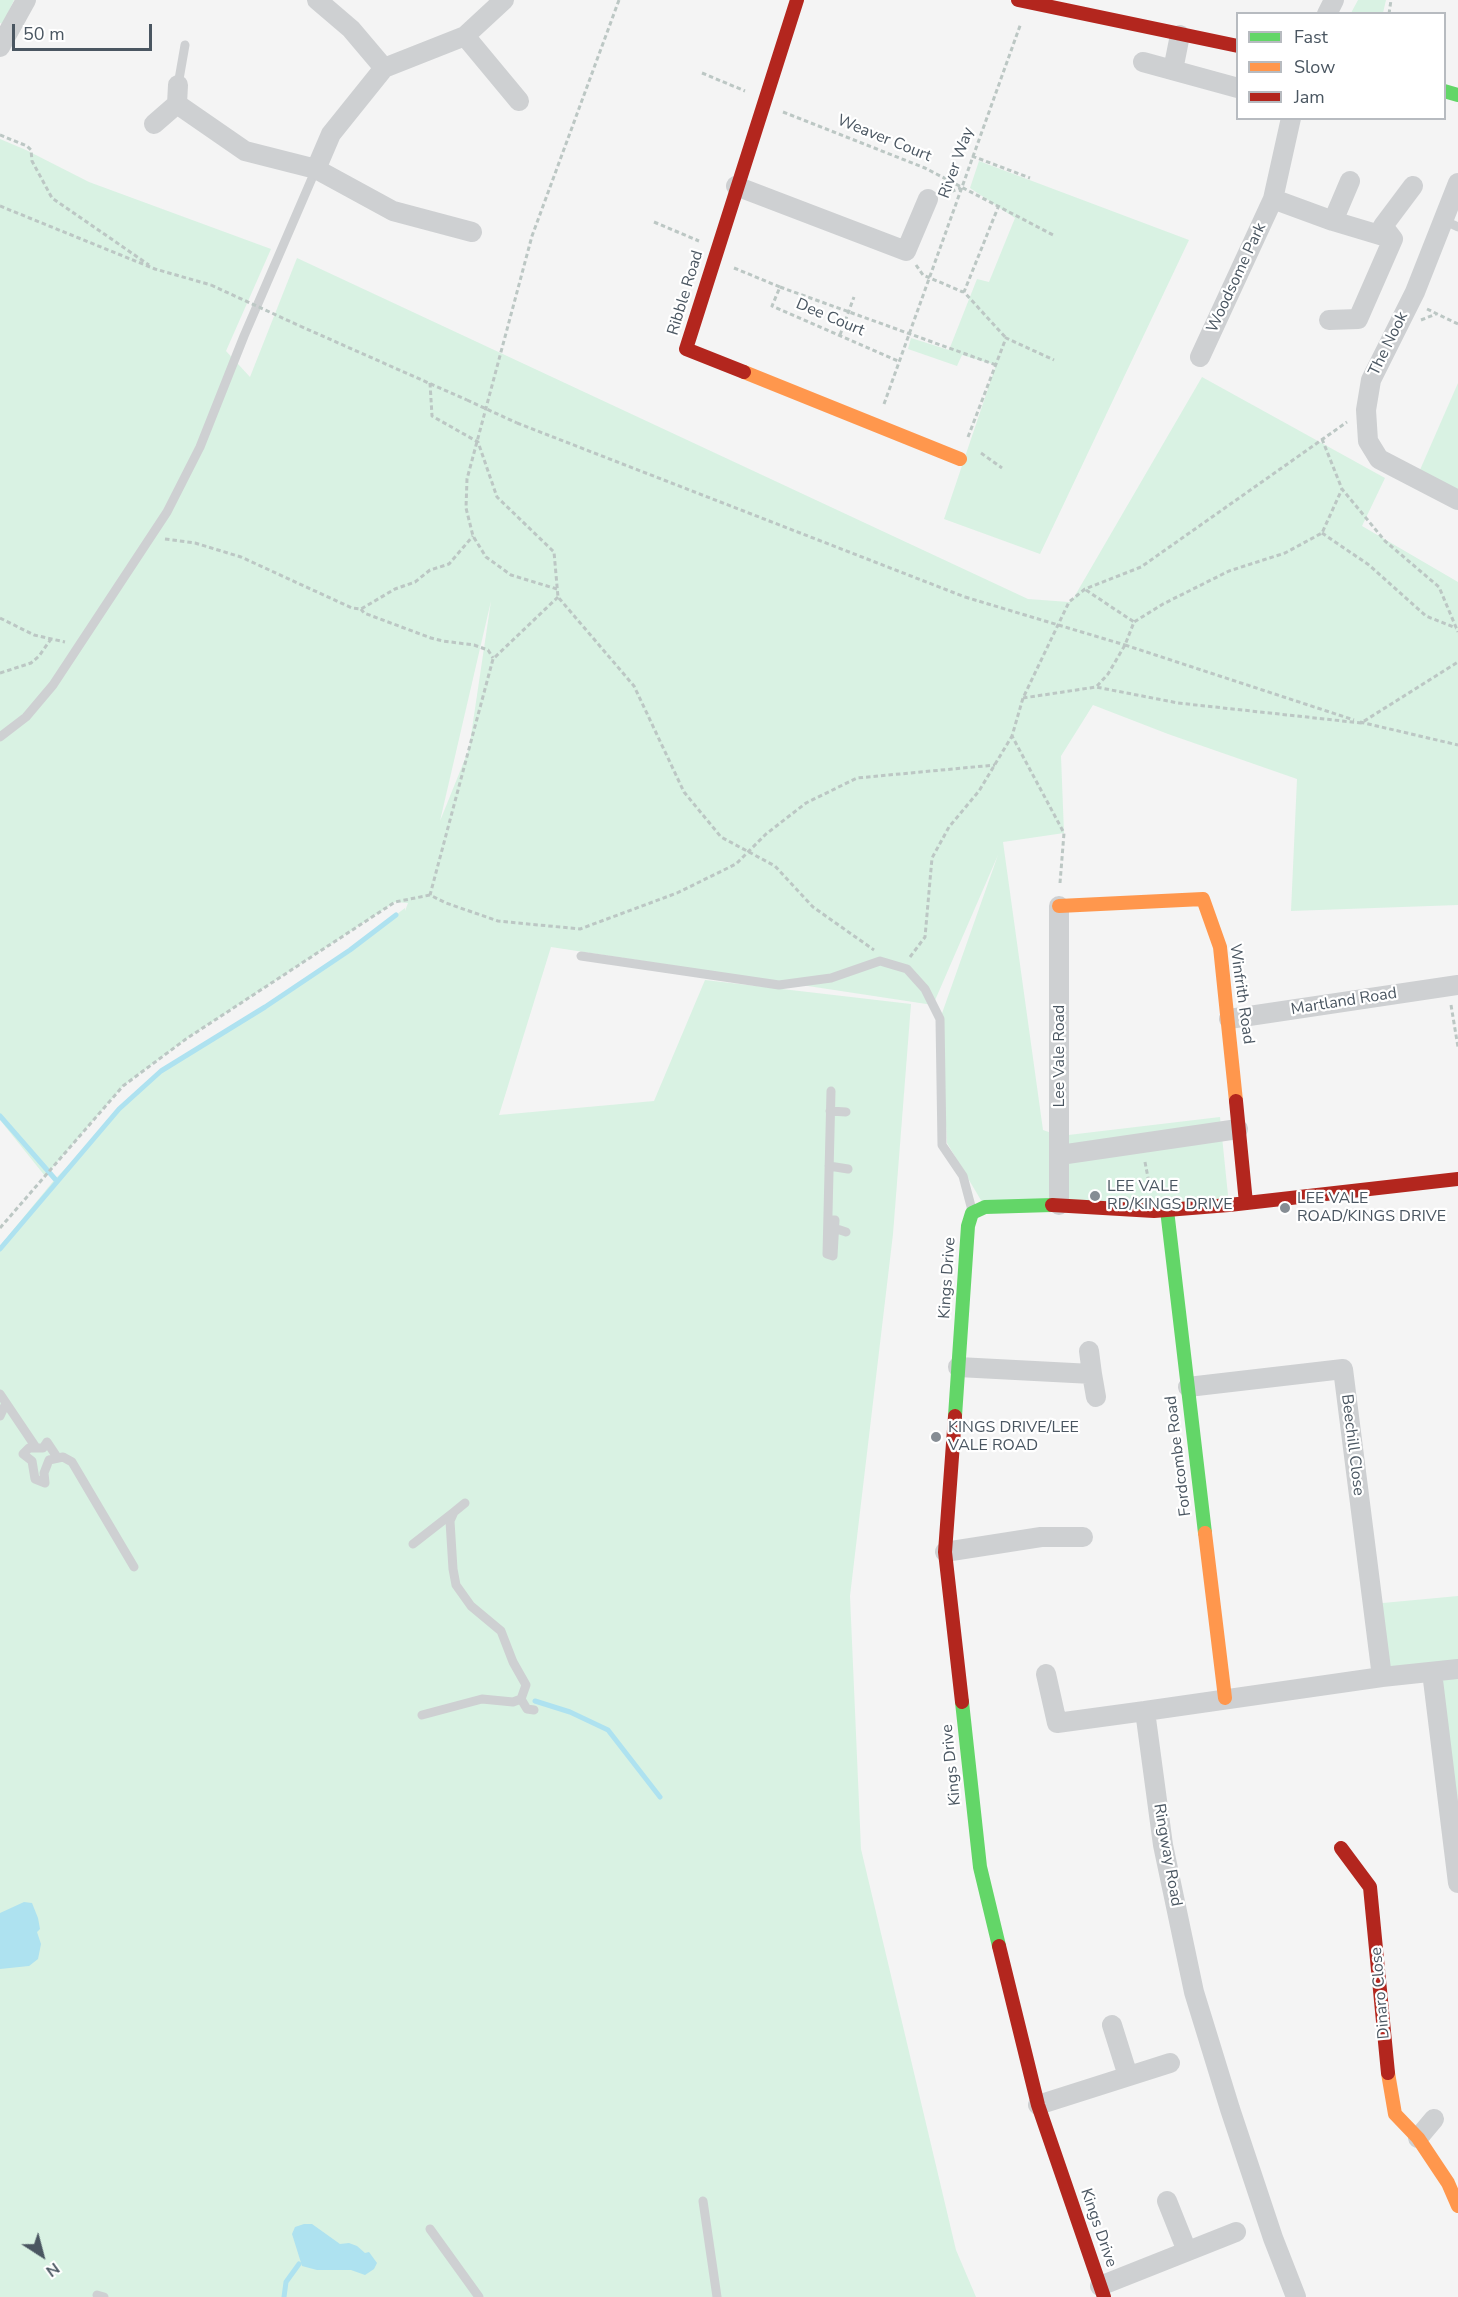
<!DOCTYPE html>
<html>
<head>
<meta charset="utf-8">
<style>
	body { margin:0 }
	#map { position:relative; width:1458px; height:2297px; overflow:hidden; background:#f4f4f4; font-family:"Nunito Sans",sans-serif }
	canvas { display:block }
	.legend { position:absolute; left:1236px; top:12px; width:210px; height:108px; box-sizing:border-box; background:#fff; border:2px solid #b7bbc0; margin:0; padding:8px 10px; list-style:none; font-size:18px; color:#4a5661 }
	.legend li { display:flex; align-items:center; gap:12px; height:30px }
	.legend b { width:30px; border:2px solid #b7bbc0 }
	.north { position:absolute; left:12px; top:2225px; width:60px; height:60px; -webkit-text-stroke:4px #fff; paint-order:stroke; rotate:144deg; font-size:16px; font-weight:700; line-height:24px; text-align:center; color:#4a5661 }
	.north::after { content:''; display:block; margin:auto; width:21px; height:27px; background:#4a5661; clip-path:polygon(50% 0,100% 100%,50% 72%,0 100%) }
	.scale { position:absolute; left:12px; top:24px; width:140px; height:27px; box-sizing:border-box; border:3px solid #4a5661; border-top:0; padding-left:8px; font-size:18px; line-height:21px; white-space:nowrap; color:#4a5661; -webkit-text-stroke:4px #fff; paint-order:stroke }
</style>
</head>
<body>
<div id="map">
<canvas width="1458" height="2297"></canvas>
<ul class="legend">
<li><b style="height:8px;background:#63d668"></b>Fast</li>
<li><b style="height:8px;background:#ff974d"></b>Slow</li>
<li><b style="height:8px;background:#b3261e"></b>Jam</li>
</ul>
<div class="north">N</div>
<div class="scale">50 m</div>
</div>
<script>
const g = document.querySelector('canvas').getContext('2d');
g.lineJoin = 'round';
function fillPath(path, color) { g.fillStyle = color; g.fill(path, 'evenodd'); }
const toPath = rows => new Path2D(rows.map(r => 'M' + r).join(''));
function trace(path, color, width, dash) { g.strokeStyle = color; g.lineWidth = width; g.lineCap = dash ? 'butt' : 'round'; g.setLineDash(dash || []); g.stroke(path); }
function label(font, color, halo, rows, align = 'center') {
  g.font = font + ' "Nunito Sans",sans-serif'; g.lineWidth = 4.5; g.setLineDash([]); g.textBaseline = 'middle'; g.strokeStyle = halo; g.fillStyle = color; for (const [text, x, y, turn = 0] of rows) {
    g.save(); g.translate(x, y); g.rotate((+turn || 0) * Math.PI / 180); g.textAlign = isNaN(turn) ? turn : align; if (halo) g.strokeText(text, 0, 0); g.fillText(text, 0, 0); g.restore();
  }
}
fillPath(toPath([
	[0,0,14,0,3,24,0,23],
	[1358,0,1386,0,1383,13,1351,13],
	[0,139,26,150,89,182,271,249,226,351,250,377,297,258,1028,599,1069,602,1073,599,1202,377,1385,478,1362,526,1458,582,1458,905,1291,911,1297,779,1168,734,1093,705,1061,756,1064,833,1003,842,1043,1130,1060,1136,1220,1117,1229,1205,985,1207,947,1143,940,1019,998,855,933,1005,551,947,499,1115,654,1101,705,980,911,1004,893,1234,850,1596,861,1849,956,2250,976,2297,0,2297,0,1246,55,1179,93,1141,119,1109,161,1071,265,1007,350,950,405,908,405,911,408,903,395,902,186,1039,123,1086,45,1176,0,1120],
	[491,601,469,749,440,821],
	[979,161,1189,240,1040,554,944,519,996,365,962,355,957,366,908,349,911,338,949,350,977,279,989,282,1015,218,970,188],
	[1458,383,1458,497,1416,479],
	[1458,1596,1458,1883,1432,1673,1382,1677,1372,1604]
]), '#d9f2e3');
fillPath(toPath([
	[24,1902,32,1903,38,1918,40,1929,37,1932,41,1944,38,1959,29,1966,0,1969,0,1913],
	[304,2224,312,2224,340,2244,349,2243,357,2246,365,2253,369,2252,377,2263,374,2269,365,2275,351,2270,317,2270,302,2266,292,2234,295,2227]
]), '#aee2f0');
trace(toPath([
	[0,1116,55,1179],
	[0,1249,119,1109,161,1071,265,1007,350,950,396,915],
	[535,1701,570,1712,608,1730,660,1797],
	[284,2297,286,2282,299,2264]
]), '#aee2f0', 5);
trace(toPath([
	[1389,14,1391,0],
	[702,73,745,91],
	[783,112,925,168,1055,236],
	[0,135,27,146,31,150,32,161,52,198,149,265],
	[972,156,1030,178],
	[944,194,961,188],
	[999,205,964,292,1006,338],
	[0,206,155,269,211,285],
	[654,222,699,241],
	[916,265,923,275,963,292],
	[734,268,780,287,772,306,898,361],
	[780,287,996,365],
	[1427,309,1458,324],
	[1421,320,1436,314],
	[300,326,467,400],
	[840,335,854,297],
	[430,383,432,416,478,442,497,497,554,552,558,597,634,686,684,792,721,837,775,866,813,907,874,950],
	[884,404,1021,23],
	[517,423,965,597],
	[968,437,1006,338,1054,360],
	[1322,439,1342,489,1385,541,1439,587,1458,632],
	[981,453,1002,468],
	[1322,533,1369,565,1426,616,1456,628],
	[165,539,195,543,241,557,352,608,361,609,395,589,415,582,430,570,449,564,473,536],
	[557,589,511,575,486,557,473,536,466,508,467,479,532,236,619,0],
	[1086,590,1134,622],
	[558,597,493,659,430,895,446,903,498,921,580,929,677,893,736,864,766,834,806,803,857,778,995,765],
	[361,609,364,613,431,638,443,641,474,645,488,650,493,658],
	[0,618,34,635,65,642],
	[1125,645,1354,720],
	[0,673,31,663,39,656,51,639],
	[1097,686,1108,674,1125,645,1134,622,1163,604,1229,571,1285,553,1322,533,1342,489],
	[1023,698,1096,687,1178,703,1361,723,1458,662],
	[1360,722,1458,745],
	[1060,883,1064,833,1012,736,1023,698,1069,602,1085,589,1141,567,1347,422],
	[910,957,925,937,932,858,949,827,979,791,1012,736],
	[1451,1005,1458,1047],
	[1145,1162,1150,1188],
	[0,1228,123,1086,186,1039,395,902,430,895]
]), '#bcc7c4', 3, [4.5, 3]);
trace(toPath([
	[178,85,185,45],
	[1443,220,1458,227],
	[0,737,26,717,53,685,167,512,200,447,244,336,316,169],
	[581,956,779,985,831,978,880,961,907,969,925,989,940,1019,942,1145,963,1176,972,1210],
	[830,1111,846,1112],
	[829,1166,848,1169],
	[828,1220,835,1220,833,1256,827,1254,831,1091],
	[834,1228,846,1232],
	[0,1394,35,1446],
	[0,1416,6,1403],
	[57,1457,47,1442,43,1448,29,1448,23,1454,32,1461,35,1479,45,1483,44,1473,49,1460,63,1457,72,1462,134,1567],
	[413,1544,454,1512],
	[521,1699,527,1709,534,1710],
	[422,1715,482,1699,513,1702,521,1699,526,1685,513,1662,501,1631,471,1606,456,1585,453,1569,450,1521,454,1512,465,1503],
	[703,2201,717,2297],
	[430,2229,479,2297],
	[97,2295,104,2297]
]), '#ced0d2', 9);
trace(toPath([
	[317,0,351,29,384,68],
	[1327,14,1334,0],
	[465,36,519,101],
	[0,47,26,0],
	[1143,62,1238,88],
	[1173,70,1180,35],
	[177,104,245,151,316,169,393,211,472,232],
	[154,124,177,104,178,85],
	[316,169,331,134,384,68,465,36,504,0],
	[1458,183,1415,292,1371,380,1366,410,1368,441,1379,459,1458,500],
	[736,186,906,251,928,199],
	[1273,199,1333,221,1393,239],
	[1333,221,1350,181],
	[1329,320,1358,319,1393,239,1383,226,1413,186],
	[1200,357,1273,199,1291,118],
	[1059,906,1059,1205],
	[1229,1019,1458,985],
	[1060,1155,1238,1129],
	[958,1367,1092,1374,1089,1351],
	[1092,1374,1096,1397],
	[1188,1387,1343,1369,1382,1677],
	[945,1552,1041,1537,1083,1537],
	[1432,1672,1458,1883],
	[1046,1674,1057,1723,1145,1711],
	[1112,2025,1128,2076],
	[1038,2105,1170,2063],
	[1418,2138,1434,2119],
	[1167,2201,1187,2251],
	[1100,2286,1236,2232],
	[1296,2297,1273,2238,1230,2109,1194,1992,1163,1845,1145,1711,1382,1677,1458,1669]
]), '#ced0d2', 20);
trace(toPath([
	[1444,91,1458,95],
	[1167,1210,1205,1533],
	[955,1416,968,1226,972,1213,985,1207,1052,1205],
	[962,1702,980,1867,999,1946]
]), '#63d668', 14);
trace(toPath([
	[744,372,960,459],
	[1059,906,1203,899,1220,947,1236,1101],
	[1205,1533,1225,1698],
	[1388,2073,1395,2114,1418,2138,1448,2183,1458,2206]
]), '#ff974d', 14);
trace(toPath([
	[1018,0,1238,46],
	[744,372,686,349,797,0],
	[1236,1101,1246,1203],
	[1052,1205,1154,1211,1229,1205,1458,1179],
	[955,1416,945,1552,962,1702],
	[1341,1848,1370,1887,1388,2073],
	[999,1946,1038,2105,1104,2297]
]), '#b3261e', 14);
trace(toPath([
	[211,285,300,326],
	[467,400,517,423],
	[965,597,1125,645]
]), '#bcc7c4', 3, [4.5, 3]);
for (const [x, y, r, color] of [
	[1095,1196,6,"#868d94"],
	[1285,1208,6,"#868d94"],
	[936,1437,6,"#868d94"]
]) { const dot = new Path2D(); dot.arc(x, y, r, 0, 2 * Math.PI); g.fillStyle = color; g.fill(dot); trace(dot, '#fff', 2); }
label('16px', '#4a5661', '#fff', [
	["Weaver Court",884,139,22],
	["River Way",957,163,-70],
	["Woodsome Park",1237,278,-65],
	["Ribble Road",686,293,-73],
	["Dee Court",830,318,23],
	["The Nook",1389,344,-64],
	["Winfrith Road",1241,994,82],
	["Martland Road",1344,1002,-9],
	["Lee Vale Road",1060,1056,-90],
	["Kings Drive",948,1278,-86],
	["Beechill Close",1352,1445,83],
	["Fordcombe Road",1179,1456,-97],
	["Kings Drive",952,1765,-96],
	["Ringway Road",1167,1855,80],
	["Dinaro Close",1381,1993,-95],
	["Kings Drive",1098,2228,71]
]);
label('16px', '#4a5661', '#fff', [
	["LEE VALE",1107,1187],
	["RD/KINGS DRIVE",1107,1205],
	["LEE VALE",1297,1199],
	["ROAD/KINGS DRIVE",1297,1217],
	["KINGS DRIVE/LEE",948,1428],
	["VALE ROAD",948,1446]
], 'left');
</script>
</body>
</html>
